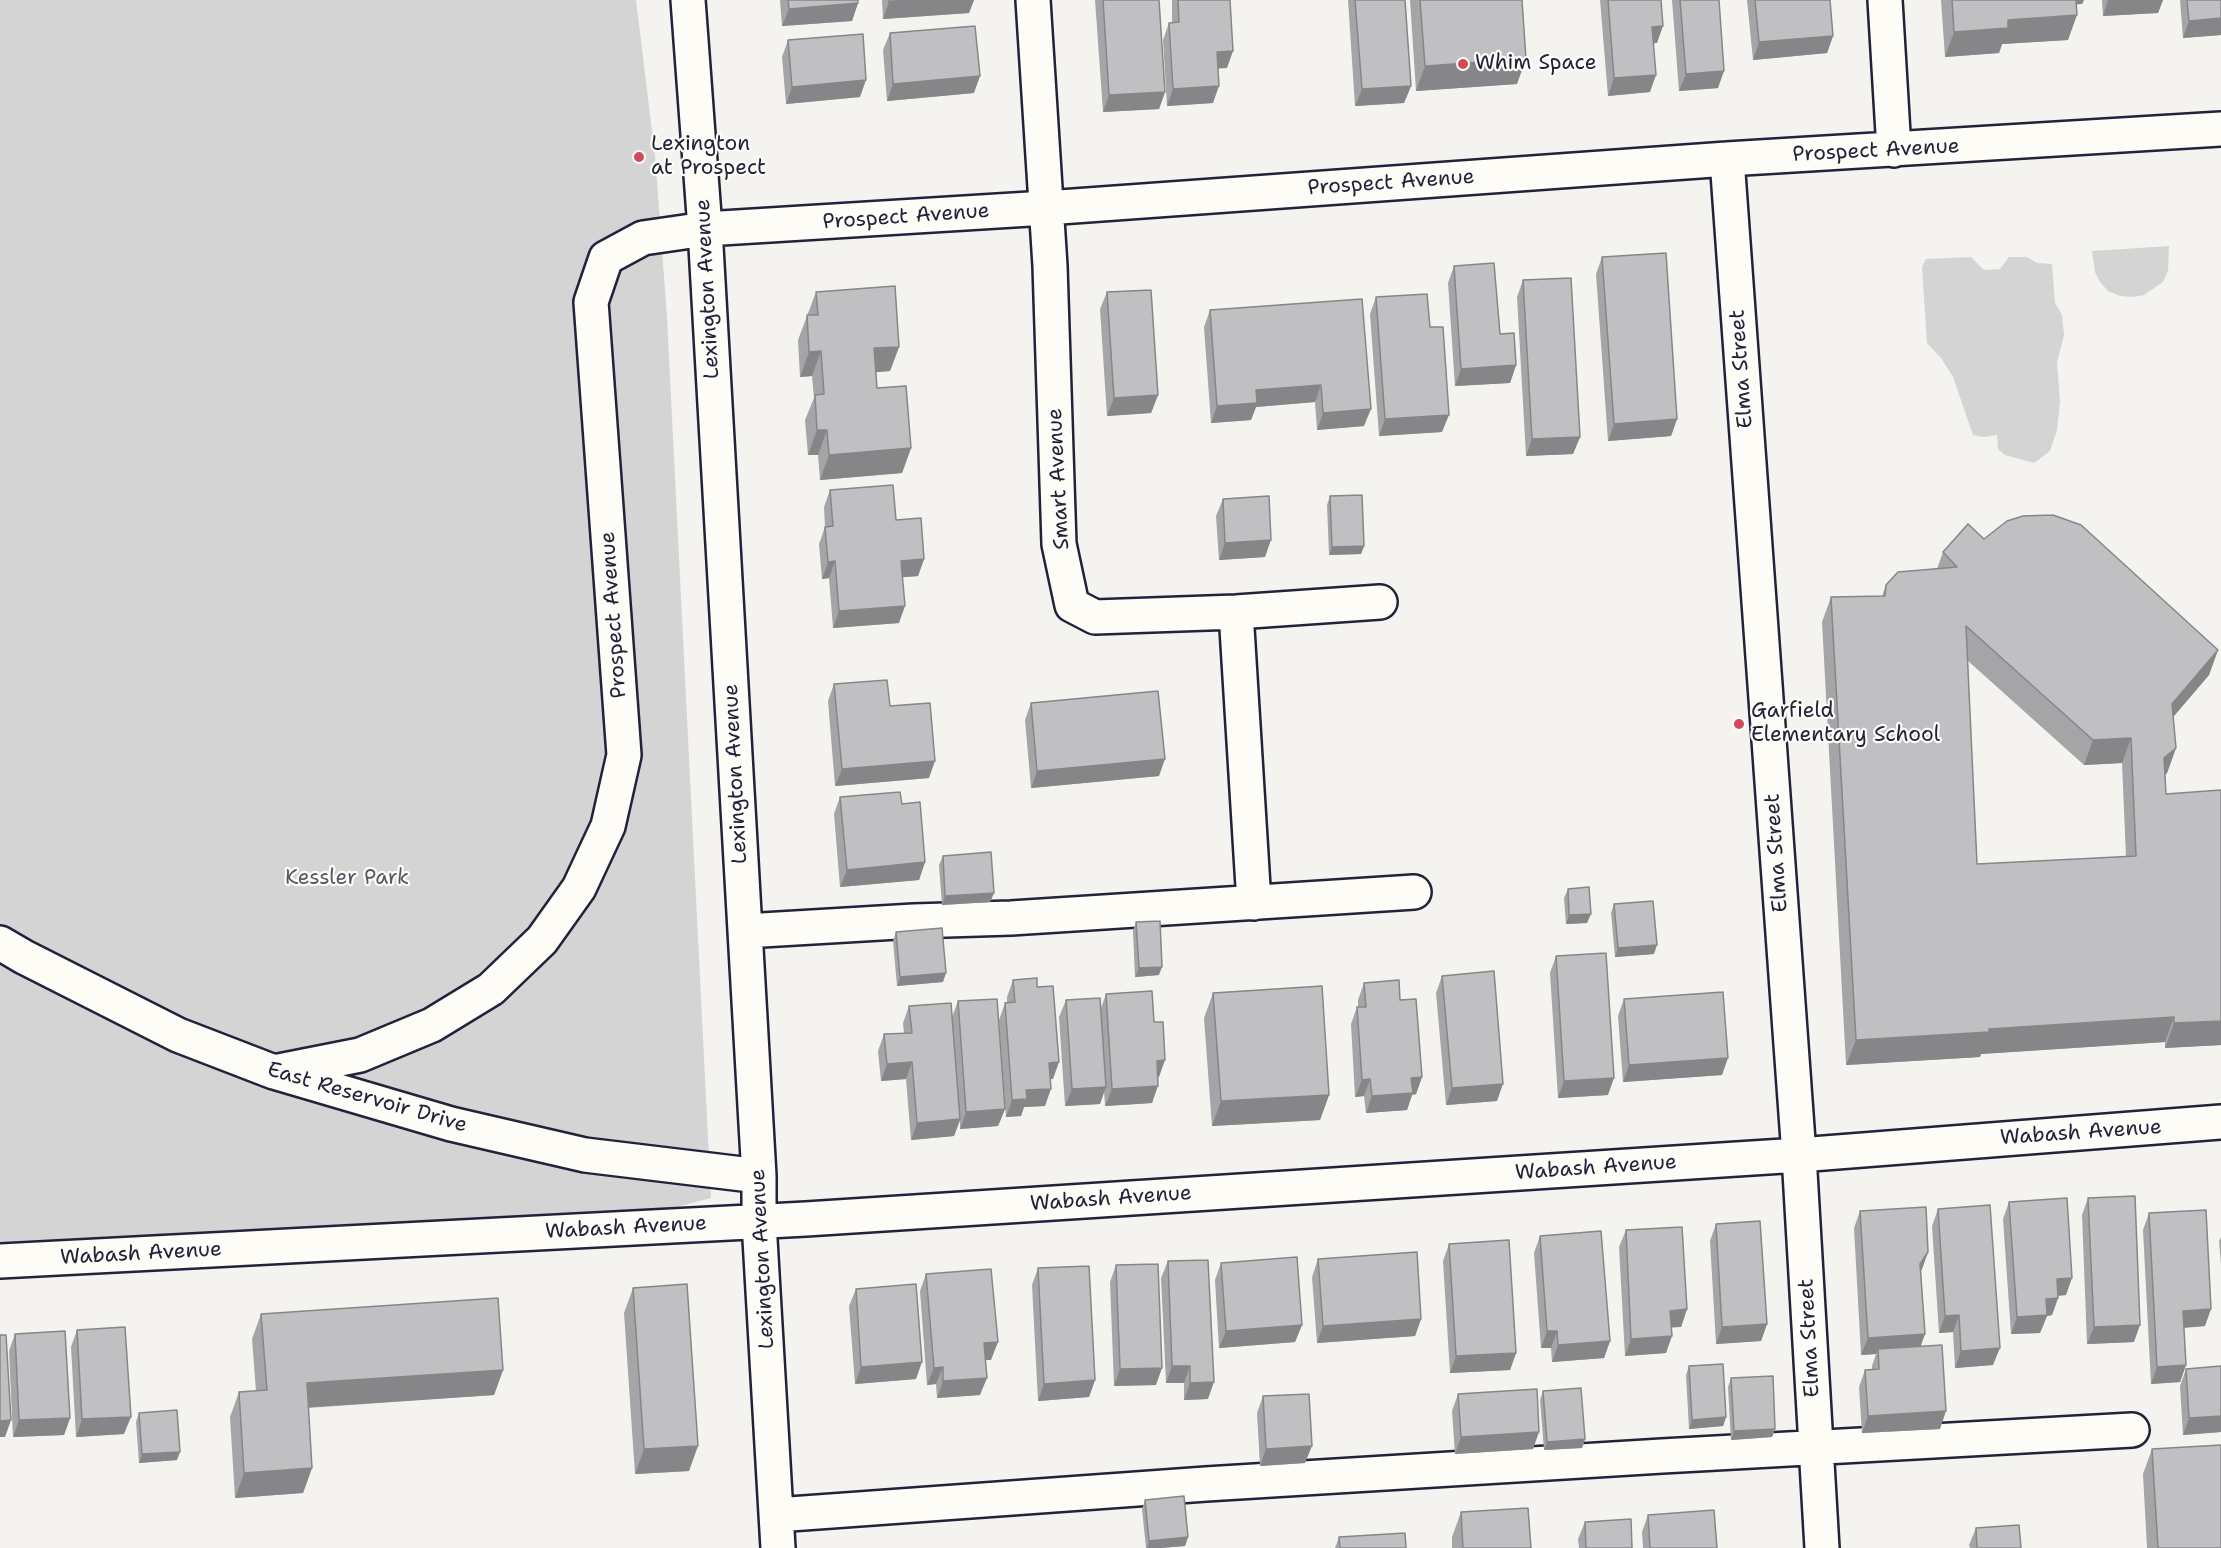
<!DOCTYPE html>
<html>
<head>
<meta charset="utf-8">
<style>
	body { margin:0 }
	canvas { display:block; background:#f4f3ef }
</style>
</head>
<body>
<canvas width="2221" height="1548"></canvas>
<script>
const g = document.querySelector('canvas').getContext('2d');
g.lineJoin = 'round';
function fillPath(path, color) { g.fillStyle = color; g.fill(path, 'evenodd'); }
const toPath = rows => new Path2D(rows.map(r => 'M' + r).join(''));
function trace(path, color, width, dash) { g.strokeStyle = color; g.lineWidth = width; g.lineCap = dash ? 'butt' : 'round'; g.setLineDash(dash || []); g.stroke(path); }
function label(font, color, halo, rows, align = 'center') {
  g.font = font + ' "Shantell Sans",sans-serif'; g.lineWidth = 4.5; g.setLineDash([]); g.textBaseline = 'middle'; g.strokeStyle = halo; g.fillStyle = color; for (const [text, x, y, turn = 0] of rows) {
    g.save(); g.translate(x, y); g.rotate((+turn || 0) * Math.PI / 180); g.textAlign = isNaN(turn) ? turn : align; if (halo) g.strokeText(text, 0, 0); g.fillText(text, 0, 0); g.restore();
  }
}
fillPath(toPath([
	[0,0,636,0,655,155,667,317,711,1198,677,1207,0,1250],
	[2169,246,2168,271,2163,282,2144,295,2133,297,2120,296,2108,291,2100,282,2095,272,2092,251],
	[1971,257,1984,270,2000,269,2009,257,2027,257,2037,263,2052,264,2055,303,2062,315,2064,335,2057,362,2060,402,2057,430,2050,451,2034,463,2005,455,1998,449,1997,435,1984,437,1973,435,1953,377,1941,358,1927,343,1922,267,1926,259]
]), '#d5d4d5');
const minor = toPath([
	[688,0,705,229,759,1176,759,1222,778,1548],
	[1033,0,1050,266,1059,544,1072,605,1095,617,1236,612,1380,602],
	[1885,0,1894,150],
	[1727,159,1799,1155,1822,1548],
	[1236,612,1254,903],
	[745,931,914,921,1011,918,1414,892],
	[0,943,24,957,178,1035,274,1072,451,1124,585,1155,759,1176],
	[274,1072,360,1055,432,1025,491,989,542,940,579,888,608,826,624,755,591,302,606,258,643,238,705,229,1046,208,1727,159,2221,129],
	[0,1261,806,1219,1799,1155,2221,1122],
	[776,1515,1206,1484,1662,1456,2132,1430]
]);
trace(minor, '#22223b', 38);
trace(minor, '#fdfcf7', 33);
fillPath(toPath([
	[780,0,858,0,858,3,852,21,782,26],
	[882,0,974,0,969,13,883,19],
	[1095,0,1159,0,1165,92,1159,109,1103,112],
	[1172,0,1230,0,1227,68,1218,68,1213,103,1167,106,1163,40,1169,23,1172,22],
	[1348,0,1405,0,1411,86,1404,103,1355,106],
	[1410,0,1522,0,1517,84,1416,91],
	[1600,0,1661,0,1657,43,1654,43,1650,92,1608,96],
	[1672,0,1719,0,1718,88,1679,91],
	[1747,0,1830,0,1833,36,1827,53,1753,60],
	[1941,0,2084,0,2082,4,2076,4,2068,40,2002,44,1999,53,1945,57],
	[2102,0,2163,0,2158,13,2103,16],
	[2180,0,2221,0,2221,35,2183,38],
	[890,33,974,93,887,101,883,50],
	[788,40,860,97,786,104,782,57],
	[1602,257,1677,419,1671,436,1608,441,1596,274],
	[1454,266,1500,334,1516,365,1510,383,1455,386,1448,283],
	[1523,280,1580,437,1573,454,1526,456,1517,297],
	[816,292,899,347,890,371,876,372,877,388,911,448,902,473,820,480,818,455,808,455,805,420,814,398,812,376,800,377,798,340],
	[1107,292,1158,395,1151,413,1107,416,1100,309],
	[1376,297,1430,327,1442,432,1379,436,1370,314],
	[1362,299,1364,426,1317,430,1315,402,1256,407,1251,420,1211,423,1204,327,1210,310],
	[830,490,896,520,924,559,918,576,902,577,899,623,833,628,829,578,822,579,819,544,825,527,824,507],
	[1330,496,1364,546,1361,554,1329,555,1327,505],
	[1223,499,1265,557,1219,560,1216,516],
	[1984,539,2218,650,2209,675,2173,717,2176,748,2167,773,2165,774,2166,794,2221,790,2221,1045,2165,1048,2165,1042,1981,1054,1980,1057,1846,1065,1822,622,1831,597,1882,596,1886,585,1937,569,1943,552],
	[1967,660,2084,765,2122,763,2126,857,1977,864],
	[834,684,890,706,929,778,835,786,828,701],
	[1031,703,1159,776,1031,788,1025,720],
	[840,797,902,804,925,862,919,880,840,887,834,814],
	[943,856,994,893,990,902,942,905,939,865],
	[1568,889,1587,923,1566,924,1564,898],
	[1614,904,1654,954,1615,957,1611,913],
	[1136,922,1159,975,1135,977,1133,931],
	[896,932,943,982,897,986,893,941],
	[1556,956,1608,1095,1558,1098,1550,973],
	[1442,976,1497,1101,1446,1105,1436,993],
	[1013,980,1037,987,1053,1079,1050,1079,1045,1106,1024,1107,1021,1116,1006,1117,999,1020,1005,1003,1007,1002,1007,997],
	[1364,983,1400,1000,1422,1077,1416,1094,1412,1095,1407,1110,1366,1113,1364,1096,1355,1097,1351,1024,1357,1007,1358,1007,1358,1000],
	[1213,993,1329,1095,1320,1120,1212,1126,1204,1018],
	[1106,994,1154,1022,1159,1077,1158,1077,1152,1103,1105,1106,1104,1090,1100,1104,1065,1106,1059,1017,1066,1000,1101,1008],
	[1624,999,1722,1075,1623,1082,1618,1016],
	[958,1001,1005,1109,998,1126,960,1129,960,1121,954,1136,911,1140,906,1079,881,1081,878,1051,884,1034,904,1033,903,1023,909,1006,952,1017],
	[2088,1198,2134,1342,2087,1344,2082,1215],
	[2009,1202,2066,1295,2058,1296,2058,1298,2052,1315,2047,1316,2040,1333,2011,1334,2003,1219],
	[1938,1209,1993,1365,1955,1368,1953,1332,1939,1333,1932,1226],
	[1860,1211,1928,1252,1921,1271,1925,1334,1920,1346,1940,1429,1862,1433,1859,1387,1865,1370,1872,1369,1872,1366,1876,1354,1861,1355,1854,1228],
	[2149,1213,2205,1326,2184,1328,2186,1365,2180,1382,2151,1384,2143,1230],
	[1716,1224,1767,1324,1761,1341,1716,1344,1710,1241],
	[1626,1230,1687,1309,1681,1327,1671,1327,1666,1353,1625,1356,1619,1247],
	[1540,1236,1610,1341,1604,1358,1552,1362,1551,1348,1541,1348,1534,1253],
	[2221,1237,2221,1265,2219,1241],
	[1449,1244,1516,1353,1510,1370,1450,1373,1443,1261],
	[1318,1259,1421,1319,1415,1336,1317,1343,1312,1277],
	[1168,1261,1208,1399,1184,1400,1184,1383,1166,1383,1161,1278],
	[1221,1263,1302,1325,1295,1342,1219,1348,1215,1280],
	[1116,1265,1156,1385,1114,1386,1110,1282],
	[1038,1268,1095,1380,1089,1397,1038,1401,1032,1285],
	[926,1274,991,1360,985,1360,980,1395,937,1398,936,1384,927,1385,920,1291],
	[633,1288,689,1471,635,1474,624,1313],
	[856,1289,916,1379,855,1384,849,1306],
	[261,1314,503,1370,494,1395,308,1408,312,1468,303,1493,235,1498,230,1417,239,1392,256,1391,252,1339],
	[77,1330,124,1434,76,1437,71,1347],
	[15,1334,70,1418,64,1435,13,1437,9,1351],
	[1689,1366,1726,1417,1723,1426,1689,1429,1686,1375],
	[2221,1366,2221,1432,2183,1435,2180,1386,2186,1369],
	[1731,1378,1775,1429,1772,1437,1731,1440,1728,1387],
	[1543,1391,1585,1439,1582,1448,1544,1450,1540,1400],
	[1458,1394,1533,1449,1455,1454,1452,1411],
	[1263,1396,1305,1463,1260,1466,1257,1413],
	[139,1413,177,1460,139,1463,136,1422],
	[2152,1449,2221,1548,2147,1548,2143,1474],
	[1145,1500,1188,1537,1185,1546,1160,1548,1146,1548,1142,1509],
	[1461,1512,1531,1548,1452,1548,1452,1537],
	[1648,1515,1717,1548,1643,1548,1642,1532],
	[1585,1522,1632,1548,1579,1548,1578,1539],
	[1976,1528,2021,1548,1970,1548,1969,1545],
	[1339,1537,1406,1548,1335,1548]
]), '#a5a4a7');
fillPath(toPath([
	[922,0,974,0,969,13,883,19,889,2],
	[2067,0,2084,0,2082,4,2065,5],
	[2108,0,2163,0,2158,13,2103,16],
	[858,3,852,21,782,26,789,9],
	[2077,15,2068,40,2002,44,1999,53,1945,57,1954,32,2008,20],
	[2221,18,2221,35,2183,38,2189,21],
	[1663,26,1657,43,1646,44,1652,27],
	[1833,36,1827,53,1753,60,1759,42],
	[1233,51,1227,68,1211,69,1217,52],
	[1526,59,1517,84,1416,91,1425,66],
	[1724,71,1718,88,1679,91,1686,74],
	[1656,75,1650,92,1608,96,1614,78],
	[980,76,974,93,887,101,893,84],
	[866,80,860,97,786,104,792,87],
	[1219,86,1213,103,1167,106,1173,89],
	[1411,86,1404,103,1355,106,1362,89],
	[1165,92,1159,109,1103,112,1109,95],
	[899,347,890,371,865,373,874,348],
	[821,351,812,376,800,377,809,352],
	[1516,365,1510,383,1455,386,1461,369],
	[1321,385,1315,402,1256,407,1251,420,1211,423,1217,406,1256,390],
	[1158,395,1151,413,1107,416,1114,398],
	[1371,409,1364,426,1317,430,1323,413],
	[1449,415,1442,432,1379,436,1385,419],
	[1677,419,1671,436,1608,441,1614,424],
	[817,430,827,430,818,455,808,455],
	[1580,437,1573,454,1526,456,1532,439],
	[911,448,902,473,820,480,829,455],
	[1271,540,1265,557,1219,560,1225,543],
	[1364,546,1361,554,1329,555,1332,547],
	[924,559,918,576,894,578,901,561],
	[835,561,829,578,822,579,828,562],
	[905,606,899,623,833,628,839,611],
	[2218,650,2209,675,2163,729,2172,704],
	[2131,738,2122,763,2084,765,2093,740],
	[2176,748,2167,773,2155,783,2164,758],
	[1165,759,1159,776,1031,788,1037,771],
	[935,761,929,778,835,786,842,769],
	[925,862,919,880,840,887,847,870],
	[994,893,990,902,942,905,945,896],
	[1591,914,1587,923,1566,924,1569,915],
	[1657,945,1654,954,1615,957,1618,948],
	[1162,967,1159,975,1135,977,1139,968],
	[946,973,943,982,897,986,900,977],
	[2174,1017,2165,1042,1981,1054,1980,1057,1846,1065,1856,1040,1989,1029],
	[2221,1021,2221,1045,2165,1048,2174,1023],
	[1728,1058,1722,1075,1623,1082,1629,1065],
	[1165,1060,1159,1077,1151,1078,1157,1061],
	[912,1062,906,1079,881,1081,887,1064],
	[1059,1062,1053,1079,1043,1080,1049,1063],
	[1422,1077,1416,1094,1412,1095,1407,1110,1366,1113,1372,1096,1411,1078],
	[1614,1078,1608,1095,1558,1098,1564,1081],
	[1370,1079,1364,1096,1355,1097,1362,1080],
	[1503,1084,1497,1101,1446,1105,1452,1088],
	[1158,1086,1152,1103,1105,1106,1112,1089],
	[1106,1087,1100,1104,1065,1106,1072,1089],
	[1051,1089,1045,1106,1024,1107,1021,1116,1006,1117,1012,1100,1026,1090],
	[1329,1095,1320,1120,1212,1126,1221,1101],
	[1005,1109,998,1126,960,1129,966,1112],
	[960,1119,954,1136,911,1140,917,1123],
	[1928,1252,1922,1269,1914,1281,1920,1264],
	[2072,1278,2066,1295,2051,1296,2057,1279],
	[2058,1298,2052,1315,2047,1316,2040,1333,2011,1334,2017,1317,2046,1299],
	[1687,1309,1681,1327,1664,1328,1670,1311],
	[2211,1309,2205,1326,2177,1328,2183,1311],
	[1959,1315,1953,1332,1939,1333,1945,1316],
	[1421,1319,1415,1336,1317,1343,1323,1326],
	[1767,1324,1761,1341,1716,1344,1722,1327],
	[1302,1325,1295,1342,1219,1348,1226,1331],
	[2140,1325,2134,1342,2087,1344,2094,1327],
	[1547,1331,1557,1331,1551,1348,1541,1348],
	[1925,1334,1919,1351,1878,1349,1876,1354,1861,1355,1868,1338],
	[1672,1336,1666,1353,1625,1356,1631,1339],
	[1610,1341,1604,1358,1552,1362,1558,1345],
	[998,1342,991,1360,977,1360,984,1343],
	[2000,1348,1993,1365,1955,1368,1961,1351],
	[1516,1353,1510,1370,1450,1373,1456,1356],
	[922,1362,916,1379,855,1384,861,1367],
	[2186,1365,2180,1382,2151,1384,2157,1367],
	[1172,1366,1190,1366,1184,1383,1166,1383],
	[943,1367,936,1384,927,1385,934,1368],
	[1162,1368,1156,1385,1114,1386,1120,1369],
	[503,1370,494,1395,298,1408,307,1383],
	[987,1378,980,1395,937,1398,943,1381],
	[1095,1380,1089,1397,1038,1401,1044,1384],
	[1214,1382,1208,1399,1184,1400,1190,1383],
	[1946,1411,1940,1429,1862,1433,1868,1416],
	[2221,1416,2221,1432,2183,1435,2189,1418],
	[131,1417,124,1434,76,1437,82,1419],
	[1726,1417,1723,1426,1689,1429,1692,1420],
	[70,1418,64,1435,13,1437,19,1420],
	[11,1420,5,1437,0,1437,0,1421],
	[1775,1429,1772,1437,1731,1440,1734,1431],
	[1539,1432,1533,1449,1455,1454,1461,1437],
	[1585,1439,1582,1448,1544,1450,1547,1442],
	[698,1446,689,1471,635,1474,644,1449],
	[1312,1446,1305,1463,1260,1466,1266,1449],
	[180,1452,177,1460,139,1463,142,1454],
	[312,1468,303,1493,235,1498,244,1473],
	[1188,1537,1185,1546,1160,1548,1147,1548,1149,1541]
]), '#868688');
const building = toPath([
	[788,0,858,0,858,3,789,9,788,0],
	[889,0,922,0,889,2,889,0],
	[1103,0,1159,0,1165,92,1109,95,1103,0],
	[1178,0,1230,0,1233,51,1217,52,1219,86,1173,89,1169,23,1179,22,1178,0],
	[1355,0,1405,0,1411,86,1362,89,1355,0],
	[1420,0,1522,0,1526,59,1425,66,1420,0],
	[1608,0,1661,0,1663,26,1652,27,1656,75,1614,78,1608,0],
	[1680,0,1719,0,1724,71,1686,74,1680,0],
	[1755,0,1830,0,1833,36,1759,42,1755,0],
	[1952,0,2076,0,2077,15,2008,20,2008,28,1954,32,1952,0],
	[2187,0,2221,0,2221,18,2189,21,2187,0],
	[975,26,980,76,893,84,890,33,975,26],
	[863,34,866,80,792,87,788,40,863,34],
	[1666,253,1677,419,1614,424,1602,257,1666,253],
	[1494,263,1500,334,1514,333,1516,365,1461,369,1454,266,1494,263],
	[1571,278,1580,437,1532,439,1523,280,1571,278],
	[895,286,899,347,874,348,877,388,906,386,911,448,829,455,827,430,817,430,815,395,824,394,821,351,809,352,807,315,818,315,816,292,895,286],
	[1151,290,1158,395,1114,398,1107,292,1151,290],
	[1427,294,1430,327,1443,327,1449,415,1385,419,1376,297,1427,294],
	[1362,299,1371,409,1323,413,1321,385,1256,390,1257,403,1217,406,1210,310,1362,299],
	[893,485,896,520,921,518,924,559,901,561,905,606,839,611,835,561,828,562,825,527,833,526,830,490,893,485],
	[1362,495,1364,546,1332,547,1330,496,1362,495],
	[1269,496,1271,540,1225,543,1223,499,1269,496],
	[2053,515,2081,525,2218,650,2172,704,2176,748,2164,758,2166,794,2221,790,2221,1021,2174,1023,2174,1017,1989,1029,1989,1032,1856,1040,1831,597,1885,596,1886,585,1898,572,1957,567,1943,552,1968,524,1984,539,2007,521,2023,516,2053,515],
	[1966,626,2093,740,2131,738,2136,856,1977,864,1966,626],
	[887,680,890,706,930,703,935,761,842,769,834,684,887,680],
	[1158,691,1165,759,1037,771,1031,703,1158,691],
	[900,792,902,804,920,802,925,862,847,870,840,797,900,792],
	[991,852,994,893,945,896,943,856,991,852],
	[1589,887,1591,914,1569,915,1568,889,1589,887],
	[1653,901,1657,945,1618,948,1614,904,1653,901],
	[1160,921,1162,967,1139,968,1136,922,1160,921],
	[942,928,946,973,900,977,896,932,942,928],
	[1606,953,1614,1078,1564,1081,1556,956,1606,953],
	[1494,971,1503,1084,1452,1088,1442,976,1494,971],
	[1037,978,1037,987,1053,986,1059,1062,1049,1063,1051,1089,1026,1090,1027,1099,1012,1100,1005,1003,1015,1002,1013,980,1037,978],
	[1399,980,1400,1000,1416,999,1422,1077,1411,1078,1413,1093,1372,1096,1370,1079,1362,1080,1357,1007,1366,1007,1364,983,1399,980],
	[1322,986,1329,1095,1221,1101,1213,993,1322,986],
	[1152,991,1154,1022,1163,1022,1165,1060,1157,1061,1158,1086,1112,1089,1106,994,1152,991],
	[1723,992,1728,1058,1629,1065,1624,999,1723,992],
	[1100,998,1106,1087,1072,1089,1066,1000,1100,998],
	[997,999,1005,1109,966,1112,958,1001,997,999],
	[951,1003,960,1119,917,1123,912,1062,887,1064,884,1034,912,1033,909,1006,951,1003],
	[2135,1196,2140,1325,2094,1327,2088,1198,2135,1196],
	[2067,1198,2072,1278,2057,1279,2058,1298,2046,1299,2047,1315,2017,1317,2009,1202,2067,1198],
	[1990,1205,2000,1348,1961,1351,1959,1315,1945,1316,1938,1209,1990,1205],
	[1926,1207,1928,1252,1920,1264,1925,1334,1868,1338,1860,1211,1926,1207],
	[2206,1210,2211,1309,2183,1311,2186,1365,2157,1367,2149,1213,2206,1210],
	[1760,1221,1767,1324,1722,1327,1716,1224,1760,1221],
	[1682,1227,1687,1309,1670,1311,1672,1336,1631,1339,1626,1230,1682,1227],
	[1601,1231,1610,1341,1558,1345,1557,1331,1547,1331,1540,1236,1601,1231],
	[1509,1240,1516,1353,1456,1356,1449,1244,1509,1240],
	[1417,1252,1421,1319,1323,1326,1318,1259,1417,1252],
	[1297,1257,1302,1325,1226,1331,1221,1263,1297,1257],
	[1208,1260,1214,1382,1190,1383,1190,1366,1172,1366,1168,1261,1208,1260],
	[1158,1264,1162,1368,1120,1369,1116,1265,1158,1264],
	[1089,1266,1095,1380,1044,1384,1038,1268,1089,1266],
	[991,1269,998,1342,984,1343,987,1378,943,1381,943,1367,934,1368,926,1274,991,1269],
	[687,1284,698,1446,644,1449,633,1288,687,1284],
	[916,1284,922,1362,861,1367,856,1289,916,1284],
	[498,1298,503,1370,307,1383,312,1468,244,1473,239,1392,267,1390,261,1314,498,1298],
	[125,1327,131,1417,82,1419,77,1330,125,1327],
	[65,1331,70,1418,19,1420,15,1334,65,1331],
	[0,1335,6,1335,11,1420,0,1421,0,1335],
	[1942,1345,1946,1411,1868,1416,1865,1370,1879,1369,1878,1349,1942,1345],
	[1723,1364,1726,1417,1692,1420,1689,1366,1723,1364],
	[2221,1366,2221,1416,2189,1418,2186,1369,2221,1366],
	[1773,1376,1775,1429,1734,1431,1731,1378,1773,1376],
	[1581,1388,1585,1439,1547,1442,1543,1391,1581,1388],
	[1537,1389,1539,1432,1461,1437,1458,1394,1537,1389],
	[1309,1394,1312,1446,1266,1449,1263,1396,1309,1394],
	[177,1410,180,1452,142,1454,139,1413,177,1410],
	[2221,1445,2221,1548,2158,1548,2152,1449,2221,1445],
	[1184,1496,1188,1537,1149,1541,1145,1500,1184,1496],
	[1528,1508,1531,1548,1463,1548,1461,1512,1528,1508],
	[1714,1510,1717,1548,1650,1548,1648,1515,1714,1510],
	[1631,1519,1632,1548,1586,1548,1585,1522,1631,1519],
	[2019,1525,2021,1548,1977,1548,1976,1528,2019,1525],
	[1405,1533,1406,1548,1340,1548,1339,1537,1405,1533]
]);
fillPath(building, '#c0bfc2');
trace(building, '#868688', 1.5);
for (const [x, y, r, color] of [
	[1463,64,6,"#d1495b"],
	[639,157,6,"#d1495b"],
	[1739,724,6,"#d1495b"]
]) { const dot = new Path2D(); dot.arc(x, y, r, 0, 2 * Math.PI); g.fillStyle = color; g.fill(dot); trace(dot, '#fdfcf7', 2); }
label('21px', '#22223b', '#fdfcf7', [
	["Whim Space",1475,64],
	["Lexington",651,145],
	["at Prospect",651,169],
	["Garfield",1751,712],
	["Elementary School",1751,736]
], 'left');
label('21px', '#22223b', '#fdfcf7', [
	["Prospect Avenue",1876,151,-3],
	["Prospect Avenue",1391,183,-4],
	["Prospect Avenue",906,217,-4],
	["Lexington Avenue",708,289,-93],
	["Elma Street",1742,369,-94],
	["Smart Avenue",1059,479,-93],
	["Prospect Avenue",614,615,-94],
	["Lexington Avenue",736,774,-93],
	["Elma Street",1777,853,-94],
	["East Reservoir Drive",367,1098,16],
	["Wabash Avenue",2081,1133,-4],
	["Wabash Avenue",1596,1168,-4],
	["Wabash Avenue",1111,1199,-4],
	["Wabash Avenue",626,1228,-3],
	["Wabash Avenue",141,1254,-3],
	["Lexington Avenue",763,1259,-93],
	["Elma Street",1810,1338,-93]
]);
label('21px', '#585769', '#fdfcf7', [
	["Kessler Park",347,879]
]);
</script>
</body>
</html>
